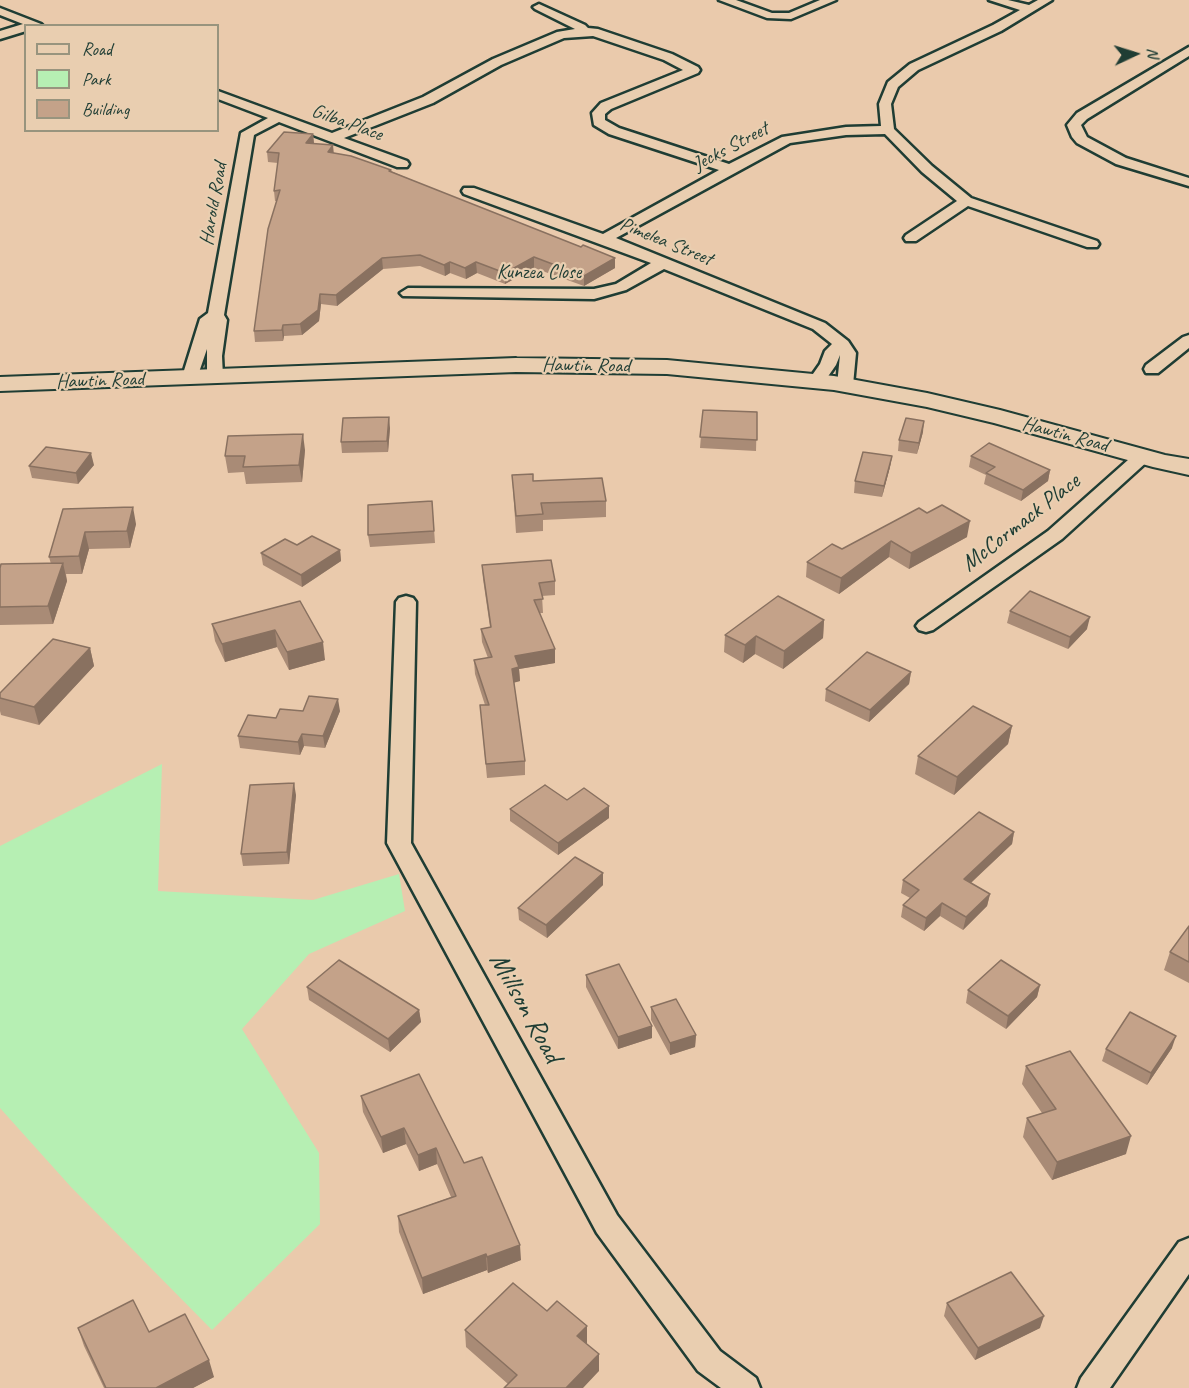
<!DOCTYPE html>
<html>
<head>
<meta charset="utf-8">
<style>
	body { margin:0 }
	#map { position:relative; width:1189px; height:1388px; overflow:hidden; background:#eacaac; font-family:Caveat,sans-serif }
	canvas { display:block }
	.legend { position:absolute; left:24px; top:24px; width:195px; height:108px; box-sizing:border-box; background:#e9ceb0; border:2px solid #98947e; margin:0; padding:8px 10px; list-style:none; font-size:18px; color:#1f3d34 }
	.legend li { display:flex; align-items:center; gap:12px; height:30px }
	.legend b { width:30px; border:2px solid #98947e }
	.north { position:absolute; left:1105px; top:24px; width:60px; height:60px; -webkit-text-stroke:4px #e9ceb0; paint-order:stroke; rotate:86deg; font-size:16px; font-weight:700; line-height:24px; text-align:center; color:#1f3d34 }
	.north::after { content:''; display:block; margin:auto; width:21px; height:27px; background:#1f3d34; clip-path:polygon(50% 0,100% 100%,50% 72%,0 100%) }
</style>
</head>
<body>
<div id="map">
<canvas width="1189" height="1388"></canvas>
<ul class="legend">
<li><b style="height:8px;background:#e9ceb0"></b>Road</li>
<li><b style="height:16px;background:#b6efb3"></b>Park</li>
<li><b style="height:16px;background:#c4a289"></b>Building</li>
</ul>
<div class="north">N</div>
</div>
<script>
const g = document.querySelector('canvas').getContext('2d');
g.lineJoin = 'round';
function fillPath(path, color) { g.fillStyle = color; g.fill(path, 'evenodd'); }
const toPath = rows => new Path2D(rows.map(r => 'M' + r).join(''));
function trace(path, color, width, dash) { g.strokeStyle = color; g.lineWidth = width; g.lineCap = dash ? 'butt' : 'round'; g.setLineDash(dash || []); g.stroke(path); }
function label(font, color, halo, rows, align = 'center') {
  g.font = font + ' Caveat,sans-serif'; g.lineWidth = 4.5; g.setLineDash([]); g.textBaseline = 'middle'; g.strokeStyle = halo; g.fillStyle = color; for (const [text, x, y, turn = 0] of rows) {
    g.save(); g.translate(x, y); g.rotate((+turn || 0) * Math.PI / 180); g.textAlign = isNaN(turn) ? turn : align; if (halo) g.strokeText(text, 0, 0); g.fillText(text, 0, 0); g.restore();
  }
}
fillPath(toPath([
	[162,764,158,891,313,900,399,874,405,911,309,954,242,1029,319,1153,320,1224,212,1330,71,1187,0,1108,0,846]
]), '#b6efb3');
const street = toPath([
	[719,0,736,0,772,13,789,13,820,0,836,0,791,19,767,18,719,0],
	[989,0,1008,0,1029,5,1038,0,1052,0,1001,31,918,70,898,87,891,104,894,129,932,166,971,198,1097,241,1099,244,1097,247,1087,247,968,206,916,241,906,241,904,238,906,235,957,201,922,172,885,134,846,135,790,143,616,238,825,323,848,341,856,353,853,385,851,389,839,389,837,385,840,355,836,365,822,385,816,386,808,381,820,364,825,351,832,344,813,329,664,269,626,290,594,299,403,296,400,293,408,288,594,289,616,284,651,263,464,194,462,191,464,188,474,188,603,234,719,170,609,134,594,125,592,113,601,103,683,70,664,60,593,36,564,38,501,65,433,103,344,138,407,161,409,164,407,167,397,167,279,122,254,135,224,315,227,320,222,356,223,377,215,382,207,377,207,349,196,381,190,382,182,377,200,319,208,313,241,133,268,118,218,99,218,91,332,133,423,97,493,59,557,32,575,29,535,9,533,7,539,4,585,25,588,28,598,29,672,54,698,67,700,70,698,73,611,109,605,114,605,120,619,128,729,164,782,137,846,127,881,126,879,104,888,82,910,64,993,25,1020,10,989,0],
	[0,8,41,24,43,26,26,26,26,31,0,39,0,31,23,24,0,15,0,8],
	[1189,47,1189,56,1087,119,1081,125,1087,137,1126,158,1189,178,1189,186,1116,164,1077,143,1072,137,1067,125,1077,113,1189,47],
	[1189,335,1189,348,1158,373,1146,373,1144,369,1146,365,1183,337,1189,335],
	[1143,451,1149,452,1152,456,1149,460,1062,539,933,630,926,632,919,630,916,626,919,622,1048,531,1137,452,1143,451],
	[406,596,413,598,416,602,411,843,617,1215,720,1351,756,1378,760,1388,721,1388,698,1371,597,1233,387,843,396,602,399,598,406,596],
	[1189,1238,1189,1274,1110,1388,1077,1388,1081,1378,1179,1242,1189,1238]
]);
const secondary = toPath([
	[516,358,667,360,834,376,927,393,1000,410,1165,455,1189,459,1189,475,1153,467,994,423,927,407,834,390,667,374,516,372,0,391,0,377,516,358]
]);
trace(street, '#1f3d34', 5);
trace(secondary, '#1f3d34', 4);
fillPath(street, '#e9ceb0');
fillPath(secondary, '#e9ceb0');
fillPath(toPath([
	[313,134,314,144,333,153,391,171,615,268,584,286,534,268,505,284,477,273,466,279,450,273,445,276,420,266,383,269,337,306,321,304,319,321,302,335,284,336,283,341,255,342,254,331,277,201,275,201,274,191,278,163,268,162,267,152],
	[703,410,757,412,756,451,700,448],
	[390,428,388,452,342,453,341,442],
	[923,432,917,454,898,451,899,440],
	[305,450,302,482,246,484,244,472,228,473,225,456],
	[892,456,890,467,882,497,854,493,855,481],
	[971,456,1050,470,1048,481,1021,501,984,484,986,475,969,467],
	[94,465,78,484,32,478,29,466],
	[512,475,606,501,606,517,543,520,543,531,516,533],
	[432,501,435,543,370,547,368,535],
	[919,508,967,537,909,569,889,557,839,594,806,577,807,562,842,549],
	[63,509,136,524,130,548,89,549,82,574,66,574,67,581,53,624,0,625,0,568,51,564,49,557],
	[297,545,340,550,341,561,302,587,263,565,261,553],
	[482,565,555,581,555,595,542,596,543,613,540,613,555,663,519,669,520,681,514,682,525,761,525,775,487,778,480,705,485,705,475,674,474,660,488,658,482,642,481,629,490,627,483,579],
	[300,601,325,660,289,670,277,647,225,662,215,641,212,624],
	[1010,611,1087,629,1068,649,1007,623],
	[824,620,823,638,783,669,755,654,743,663,724,652,725,635],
	[90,648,94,666,39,725,1,715,0,711,0,693],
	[911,672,909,684,869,722,825,701,826,689],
	[303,711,340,711,325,748,304,746,300,755,240,748,238,736,276,718],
	[1012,726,1008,744,954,795,915,774,918,756],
	[296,795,289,864,243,866,241,854],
	[567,800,609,806,609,818,558,855,510,821,510,809],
	[1014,832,1012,844,971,883,990,894,987,906,963,930,940,916,924,931,901,917,903,905,910,898,901,893,903,880],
	[603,873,603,885,547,938,519,920,518,908],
	[1189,926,1189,983,1164,970,1170,952],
	[586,975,652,1038,618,1049,586,987],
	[1040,985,1037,997,1006,1029,966,1003,968,990],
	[307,987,419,1010,421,1022,390,1052,309,1000],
	[651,1007,696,1035,695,1047,670,1055,651,1020],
	[1172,1048,1147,1085,1102,1061,1106,1049],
	[1026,1066,1126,1154,1052,1180,1023,1137,1027,1118,1042,1113,1022,1084],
	[361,1096,464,1163,521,1260,488,1273,487,1270,423,1294,399,1232,398,1216,451,1197,437,1164,419,1171,406,1144,383,1153,363,1112],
	[947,1303,1040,1328,975,1360,944,1316],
	[547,1311,587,1326,587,1344,599,1371,508,1384,466,1347,465,1330],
	[78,1328,149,1332,214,1377,193,1388,104,1388,84,1346]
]), '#a98b76');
fillPath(toPath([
	[313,134,314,144,306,143],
	[333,145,334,155,328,152],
	[534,257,534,268,505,284,505,273],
	[382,258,383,269,337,306,336,295],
	[615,258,615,268,584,286,584,276],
	[450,262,450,273,445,276,444,265],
	[476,262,477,273,466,279,465,268],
	[320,294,321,304,319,321,302,335,300,324],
	[283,325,284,336,283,341,282,330],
	[389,417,390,428,388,452,387,441],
	[924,421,923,432,917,454,919,443],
	[303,434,305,450,302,482,299,465],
	[91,453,94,465,78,484,76,473],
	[892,456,890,467,882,497,884,486],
	[1050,470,1048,481,1021,501,1023,490],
	[133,507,136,524,130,548,127,531],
	[970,521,967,537,909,569,911,553],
	[85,532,89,549,82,574,79,556],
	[891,541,889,557,839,594,841,578],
	[340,550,341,561,302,587,301,575],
	[63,563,67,581,53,624,48,606],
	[1090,617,1087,629,1068,649,1070,637],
	[824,620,823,638,783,669,784,651],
	[275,630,277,647,225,662,222,644],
	[756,636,755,654,743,663,745,645],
	[323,642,325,660,289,670,287,652],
	[90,648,94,666,39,725,34,707],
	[555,649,555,663,519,669,520,681,513,683,512,669,515,656],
	[911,672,909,684,869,722,870,710],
	[338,699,340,711,325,748,323,736],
	[1012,726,1008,744,954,795,957,777],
	[302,734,304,746,300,755,298,742],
	[294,783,296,795,289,864,287,852],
	[609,806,609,818,558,855,558,843],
	[1014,832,1012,844,962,891,964,879],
	[603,873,603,885,547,938,546,925],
	[990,894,987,906,963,930,966,917],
	[942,903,940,916,924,931,926,918],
	[1040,985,1037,997,1006,1029,1008,1016],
	[419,1010,421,1022,390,1052,388,1039],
	[652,1026,652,1038,618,1049,618,1037],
	[696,1035,695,1047,670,1055,670,1043],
	[1176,1036,1172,1048,1147,1085,1151,1073],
	[404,1128,406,1144,383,1153,381,1137],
	[1131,1136,1126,1154,1052,1180,1057,1162],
	[436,1148,437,1164,419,1171,418,1155],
	[520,1245,521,1260,488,1273,487,1257],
	[486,1254,487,1270,423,1294,422,1278],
	[1044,1316,1040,1328,975,1360,978,1348],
	[587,1326,587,1344,577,1336],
	[599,1354,599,1371,583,1388,566,1388],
	[209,1360,214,1377,193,1388,156,1388]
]), '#897160');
const building = toPath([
	[284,132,313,134,306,143,333,145,328,152,351,156,391,170,389,171,581,247,583,245,615,258,584,276,534,257,505,273,476,262,465,268,450,262,444,265,420,255,382,258,336,295,320,294,318,310,300,324,283,325,282,330,254,331,268,229,280,190,274,191,279,153,267,152,284,132],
	[703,410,757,412,757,440,700,437,703,410],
	[389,417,387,441,341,442,343,418,389,417],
	[906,418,924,421,919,443,899,440,906,418],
	[303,434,299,465,243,467,245,456,225,456,228,436,303,434],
	[989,443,1050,470,1023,490,986,473,995,467,971,456,989,443],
	[46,447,91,453,76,473,29,466,46,447],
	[863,452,892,456,884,486,855,481,863,452],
	[533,474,533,481,602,478,606,501,541,503,543,514,516,516,512,475,533,474],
	[432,501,434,531,368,535,368,505,432,501],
	[942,505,970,521,911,553,891,541,841,578,807,562,832,544,842,549,919,508,927,513,942,505],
	[133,507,127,531,85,532,79,556,49,557,63,509,133,507],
	[312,536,340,550,301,575,261,553,285,539,297,545,312,536],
	[551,560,555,581,539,583,543,599,534,600,555,649,515,656,519,667,512,669,525,761,486,764,480,705,489,705,474,660,492,657,481,629,491,627,482,565,551,560],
	[63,563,48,606,0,607,0,568,1,564,63,563],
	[1030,591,1090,617,1070,637,1010,611,1030,591],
	[778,596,824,620,784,651,756,636,745,645,725,635,778,596],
	[300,601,323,642,287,652,275,630,222,644,212,624,300,601],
	[53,639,90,648,34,707,0,698,0,693,53,639],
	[867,652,911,672,870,710,826,689,867,652],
	[309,696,338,699,323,736,302,734,298,742,238,736,248,715,276,718,280,709,303,711,309,696],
	[973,706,1012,726,957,777,918,756,973,706],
	[294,783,287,852,241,854,250,785,294,783],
	[545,785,567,800,584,788,609,806,558,843,510,809,545,785],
	[979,812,1014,832,964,879,990,894,966,917,942,903,926,918,903,905,919,890,903,880,979,812],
	[575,857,603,873,546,925,518,908,575,857],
	[1189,926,1189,962,1170,952,1189,926],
	[339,960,419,1010,388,1039,307,987,339,960],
	[1001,960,1040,985,1008,1016,968,990,1001,960],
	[619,964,652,1026,618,1037,586,975,619,964],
	[676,999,696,1035,670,1043,651,1007,676,999],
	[1130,1012,1176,1036,1151,1073,1106,1049,1130,1012],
	[1070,1051,1131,1136,1057,1162,1027,1118,1056,1109,1026,1066,1070,1051],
	[419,1074,464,1163,482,1157,520,1245,487,1257,486,1254,422,1278,398,1216,456,1196,436,1148,418,1155,404,1128,381,1137,361,1096,419,1074],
	[1011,1272,1044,1316,978,1348,947,1303,1011,1272],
	[513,1283,547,1311,557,1301,587,1326,577,1336,599,1354,566,1388,504,1388,517,1375,465,1330,513,1283],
	[133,1300,149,1332,185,1314,209,1360,156,1388,106,1388,78,1328,133,1300]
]);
fillPath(building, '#c4a289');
trace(building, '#897160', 1.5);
label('20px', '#1f3d34', '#e9ceb0', [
	["Gilba Place",347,123,20],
	["Jecks Street",731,147,-28],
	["Harold Road",214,204,-80],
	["Pimelea Street",666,242,22],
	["Kunzea Close",539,273],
	["Hawtin Road",586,366,1],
	["Hawtin Road",100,381,-2],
	["Hawtin Road",1065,435,15]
]);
label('24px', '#1f3d34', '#e9ceb0', [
	["McCormack Place",1021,523,-38]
]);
label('28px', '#1f3d34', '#e9ceb0', [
	["Millson Road",525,1008,61]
]);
</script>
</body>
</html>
